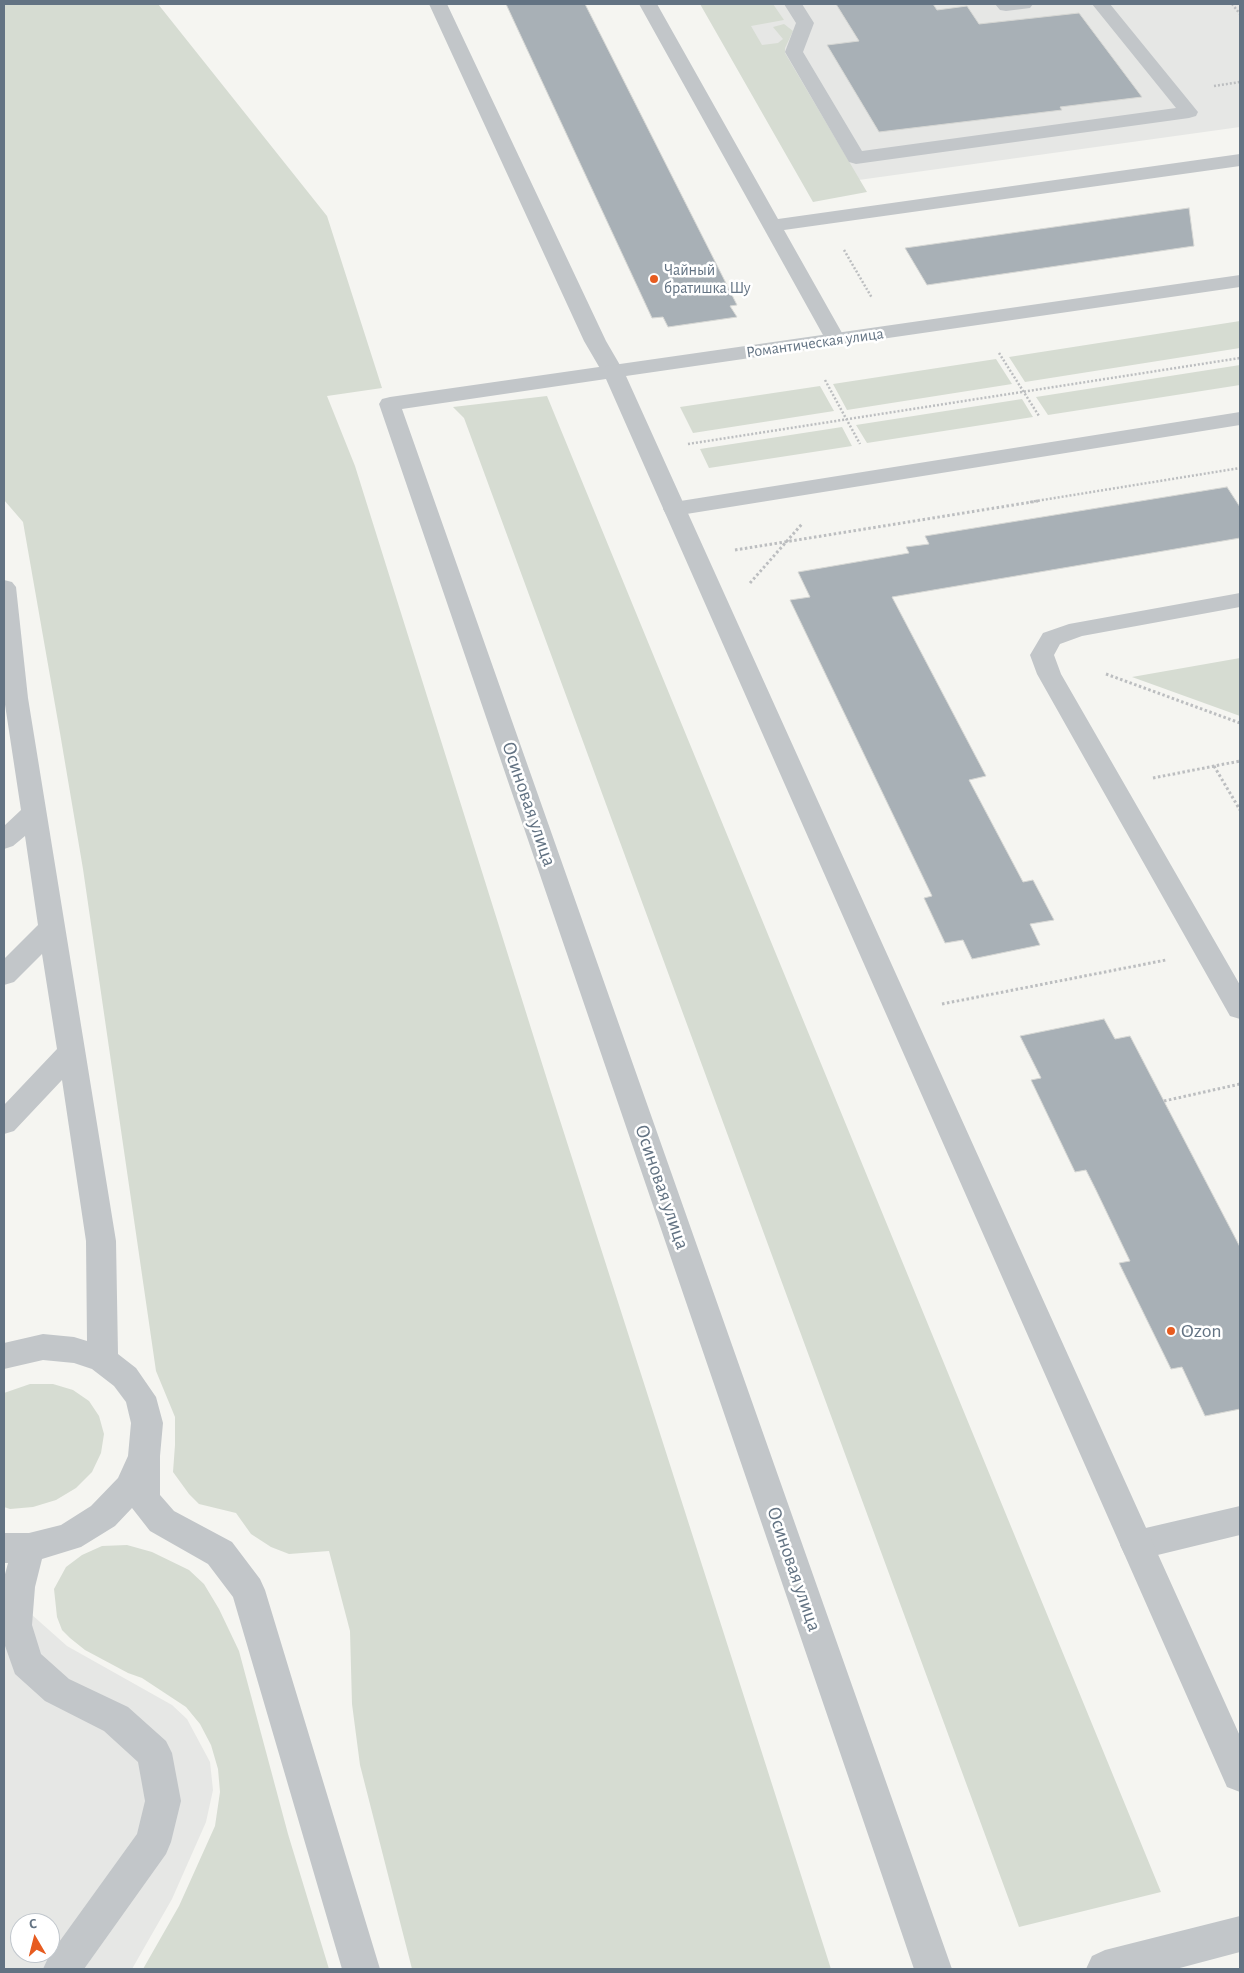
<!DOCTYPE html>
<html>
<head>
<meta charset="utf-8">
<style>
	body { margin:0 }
	#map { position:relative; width:1244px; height:1973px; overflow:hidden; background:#f5f5f1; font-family:"Alegreya Sans",sans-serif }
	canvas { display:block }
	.frame { position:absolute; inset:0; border:5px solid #637383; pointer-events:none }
	.north { position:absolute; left:10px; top:1913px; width:50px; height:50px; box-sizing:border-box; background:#fff; border:1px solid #c1c7cd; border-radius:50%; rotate:352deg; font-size:14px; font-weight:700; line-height:20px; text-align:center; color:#637383 }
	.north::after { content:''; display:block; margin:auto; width:18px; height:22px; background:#e75c20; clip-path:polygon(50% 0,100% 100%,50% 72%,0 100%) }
</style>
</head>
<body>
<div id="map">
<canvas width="1244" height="1973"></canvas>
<div class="frame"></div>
<div class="north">С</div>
</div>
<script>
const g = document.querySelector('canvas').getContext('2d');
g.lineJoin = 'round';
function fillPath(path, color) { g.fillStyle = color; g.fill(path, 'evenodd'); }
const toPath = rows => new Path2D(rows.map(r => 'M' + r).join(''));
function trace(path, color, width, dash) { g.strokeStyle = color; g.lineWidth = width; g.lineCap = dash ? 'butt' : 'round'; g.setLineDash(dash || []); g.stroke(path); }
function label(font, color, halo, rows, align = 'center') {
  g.font = font + ' "Alegreya Sans",sans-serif'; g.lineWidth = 5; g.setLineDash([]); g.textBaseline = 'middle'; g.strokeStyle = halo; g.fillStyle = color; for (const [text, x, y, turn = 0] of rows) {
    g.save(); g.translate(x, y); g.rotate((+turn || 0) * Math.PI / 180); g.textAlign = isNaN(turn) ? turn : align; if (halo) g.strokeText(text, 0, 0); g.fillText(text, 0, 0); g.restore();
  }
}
fillPath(toPath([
	[730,4,1240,4,1240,127,837,183],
	[4,1590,67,1646,172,1705,187,1719,210,1762,213,1790,206,1822,172,1899,132,1969,4,1969],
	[20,1923,50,1923,50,1953,20,1953]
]), '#e6e7e5');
fillPath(toPath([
	[4,4,158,4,327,216,382,388,327,396,355,466,550,1089,831,1969,412,1969,360,1765,352,1704,350,1631,329,1551,289,1554,271,1547,251,1534,236,1513,199,1504,189,1494,173,1472,175,1445,175,1417,156,1371,83,869,60,733,23,522,4,500],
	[700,4,773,4,784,20,751,26,762,45,778,43,783,39,773,27,784,24,793,31,785,48,785,53,867,192,813,202],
	[1240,321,1240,348,1025,382,1009,357],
	[996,359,1012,384,847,410,833,384],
	[1240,365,1240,385,1048,415,1036,397],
	[820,386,834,411,693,433,680,407],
	[547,396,1161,1892,1019,1927,464,418,453,407],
	[1022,399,1033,417,867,443,856,425],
	[842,427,852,446,709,468,700,449],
	[1240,658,1240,716,1132,677],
	[30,1384,53,1384,73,1390,89,1401,99,1416,104,1434,101,1453,92,1472,76,1488,56,1500,33,1507,10,1509,4,1507,4,1393],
	[127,1545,152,1552,189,1570,204,1584,219,1609,239,1651,288,1834,329,1969,143,1969,179,1906,215,1826,220,1792,218,1769,211,1745,200,1724,186,1707,142,1678,128,1673,85,1650,70,1638,62,1630,57,1617,54,1589,66,1567,82,1555,102,1546]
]), '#d6dcd2');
const building = toPath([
	[506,4,585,4,737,305,730,306,737,317,668,327,663,317,652,318,506,4],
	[836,4,933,4,937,10,967,6,979,24,1079,13,1142,97,1060,107,1062,110,879,132,827,45,859,41,836,4],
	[1189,208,1194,246,927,285,905,248,1189,208],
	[1227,487,1240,507,1240,538,892,597,986,776,969,780,1023,882,1033,880,1054,920,1030,924,1040,945,972,959,963,940,945,943,924,898,932,896,790,600,810,597,798,572,909,553,906,547,929,544,925,536,1227,487],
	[1104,1019,1115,1039,1130,1036,1240,1247,1240,1409,1205,1416,1182,1367,1171,1369,1119,1263,1130,1261,1096,1190,1086,1170,1075,1172,1031,1080,1041,1078,1020,1036,1104,1019]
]);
fillPath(building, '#a8b0b6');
trace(building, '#d6d7d4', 1);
trace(toPath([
	[1232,4,1240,14],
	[1214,86,1240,82],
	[844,250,872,298],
	[999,353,1039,416],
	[825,380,860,444],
	[688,444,1240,358],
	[1030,502,1240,468]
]), '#bcbec0', 2.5, [2, 2]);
trace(toPath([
	[735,550,1038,501],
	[750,583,802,524],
	[1106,674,1240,723],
	[1214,766,1240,810],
	[1153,778,1240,761],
	[942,1004,1166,960],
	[1164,1101,1240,1084]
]), '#bcbec0', 3, [2.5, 2.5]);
fillPath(toPath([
	[429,4,447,4,606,341,624,372,621,377,613,378,605,377,584,341,429,4],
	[639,4,657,4,778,219,1240,154,1240,166,784,230,846,340,842,344,835,346,828,344,639,4],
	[784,4,802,4,814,23,803,52,862,151,1176,108,1092,4,1110,4,1198,112,1196,116,1189,118,856,164,849,162,785,52,796,23,784,4],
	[995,4,1033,4,1030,8,1006,11,1000,10,995,4],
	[1240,412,1240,425,674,516,666,514,663,509,666,504,674,502,1240,412],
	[4,580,12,582,16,587,28,698,116,1241,118,1354,136,1368,156,1397,163,1423,160,1456,160,1495,174,1511,232,1542,260,1579,265,1590,380,1969,342,1969,233,1597,208,1564,150,1531,132,1508,115,1526,81,1547,42,1559,35,1587,32,1625,41,1654,69,1679,128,1707,166,1741,172,1753,181,1801,171,1842,166,1854,84,1969,43,1969,49,1956,137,1834,145,1801,138,1762,104,1731,45,1701,15,1674,4,1643,4,1578,8,1563,4,1563,4,1533,29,1533,61,1525,91,1506,118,1478,128,1456,131,1423,126,1402,114,1386,92,1369,74,1363,43,1360,4,1369,4,1343,43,1334,74,1337,87,1341,86,1241,62,1080,14,1131,4,1134,4,1105,57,1049,42,954,14,982,4,985,4,959,38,925,25,836,13,846,4,849,4,826,21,810,4,698,4,580],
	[1240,593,1240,607,1082,636,1060,644,1054,655,1061,674,1240,985,1240,1019,1230,1016,1037,674,1030,655,1043,633,1069,624,1240,593],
	[1240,1506,1240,1535,1137,1560,1125,1555,1120,1545,1125,1535,1137,1530,1240,1506]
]), '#c2c6c9');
fillPath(toPath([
	[1240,275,1240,287,626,376,1240,1736,1240,1792,1227,1787,606,379,402,409,952,1969,914,1969,379,404,382,399,390,397,1240,275],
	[1240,1916,1240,1952,1176,1969,1086,1969,1092,1956,1105,1950,1240,1916]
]), '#c2c6c9');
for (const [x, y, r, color] of [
	[654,279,5,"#e75c20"],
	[1171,1331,5,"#e75c20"]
]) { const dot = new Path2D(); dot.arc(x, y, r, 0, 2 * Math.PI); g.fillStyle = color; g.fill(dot); trace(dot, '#fff', 2); }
label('16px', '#637383', '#fff', [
	["Чайный",664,270],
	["братишка Шу",664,288]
], 'left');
label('16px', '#637383', '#fff', [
	["Романтическая улица",815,343,-8]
]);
label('20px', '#637383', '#fff', [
	["Осиновая улица",529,804,71],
	["Осиновая улица",662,1187,71],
	["Осиновая улица",794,1569,71]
]);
label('20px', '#637383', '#fff', [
	["Ozon",1181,1331]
], 'left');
</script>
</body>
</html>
